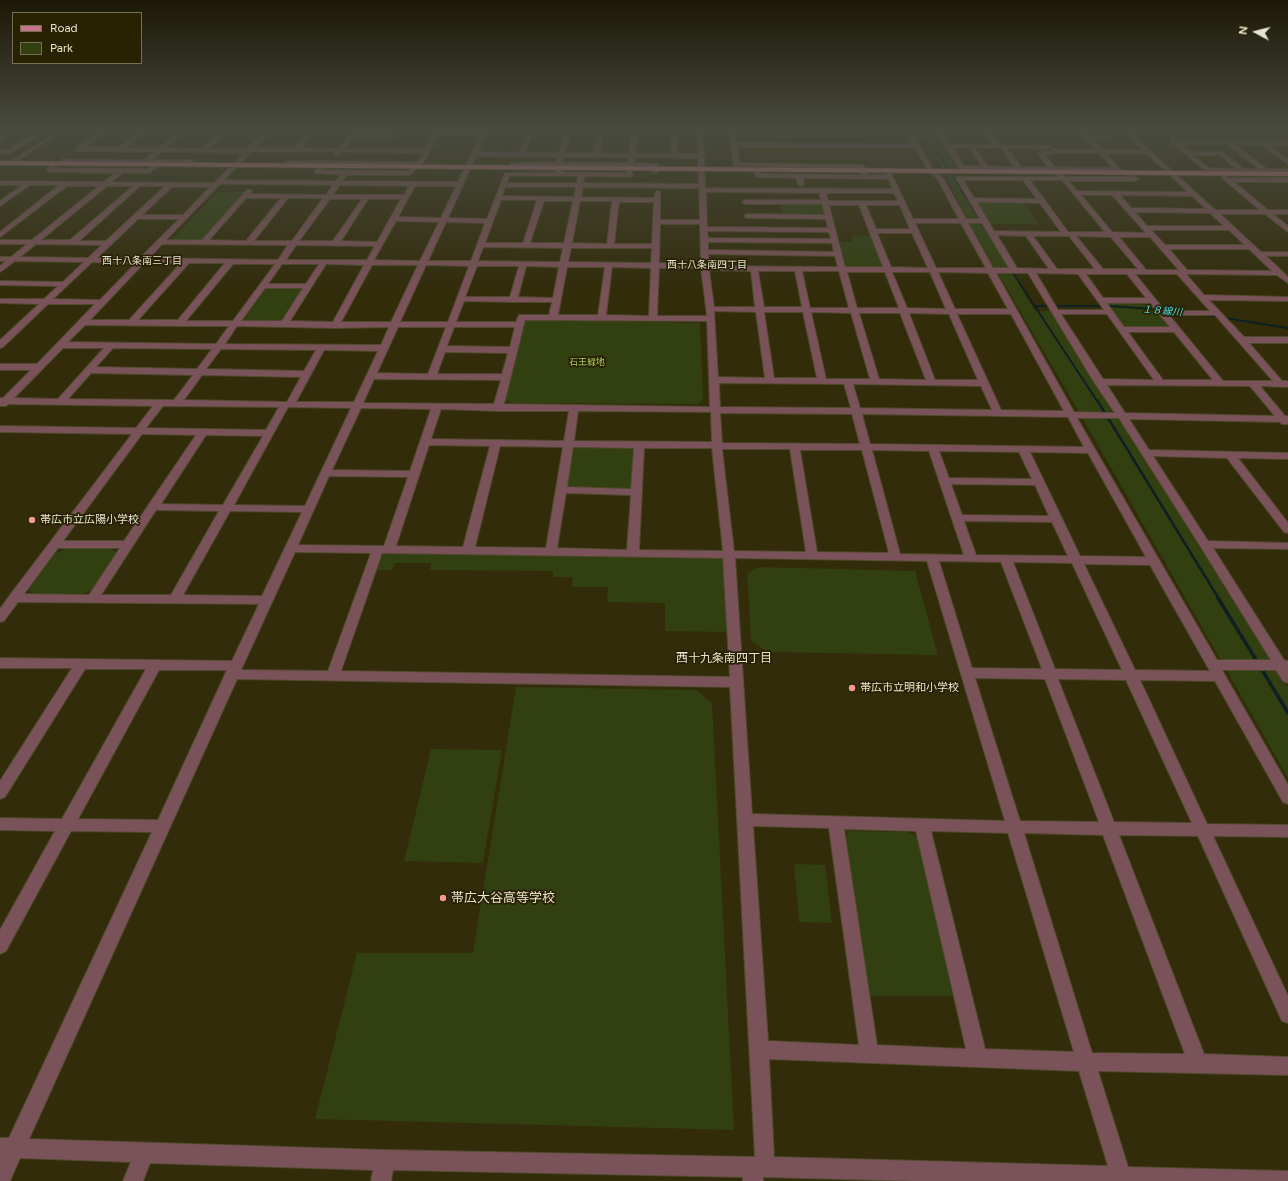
<!DOCTYPE html>
<html>
<head>
<meta charset="utf-8">
<style>
	body { margin:0 }
	#map { position:relative; width:1288px; height:1181px; overflow:hidden; background:#322c0b; font-family:Figtree,sans-serif }
	canvas { display:block }
	.legend { position:absolute; left:12px; top:12px; width:130px; height:52px; box-sizing:border-box; background:#282202; border:1px solid #757055; margin:0; padding:5px 7px; list-style:none; font-size:12px; color:#e8e4d2 }
	.legend li { display:flex; align-items:center; gap:8px; height:20px }
	.legend b { width:20px; border:1px solid #757055 }
	.north { position:absolute; left:1236px; top:12px; width:40px; height:40px; -webkit-text-stroke:3px #282202; paint-order:stroke; rotate:277deg; font-size:11px; font-weight:700; line-height:16px; text-align:center; color:#e8e4d2 }
	.north::after { content:''; display:block; margin:auto; width:14px; height:18px; background:#e8e4d2; clip-path:polygon(50% 0,100% 100%,50% 72%,0 100%) }
</style>
</head>
<body>
<div id="map">
<canvas width="1288" height="1181"></canvas>
<ul class="legend">
<li><b style="height:5px;background:#c67686"></b>Road</li>
<li><b style="height:11px;background:#323f11"></b>Park</li>
</ul>
<div class="north">N</div>
</div>
<script>
const g = document.querySelector('canvas').getContext('2d');
g.lineJoin = 'round';
function fillPath(path, color) { g.fillStyle = color; g.fill(path, 'evenodd'); }
const toPath = rows => new Path2D(rows.map(r => 'M' + r).join(''));
function trace(path, color, width, dash) { g.strokeStyle = color; g.lineWidth = width; g.lineCap = dash ? 'butt' : 'round'; g.setLineDash(dash || []); g.stroke(path); }
function label(font, color, halo, rows, align = 'center') {
  g.font = font + ' Figtree,"Noto Sans JP",sans-serif'; g.lineWidth = 3.5; g.setLineDash([]); g.textBaseline = 'middle'; g.strokeStyle = halo; g.fillStyle = color; for (const [text, x, y, turn = 0] of rows) {
    g.save(); g.translate(x, y); g.rotate((+turn || 0) * Math.PI / 180); g.textAlign = isNaN(turn) ? turn : align; if (halo) g.strokeText(text, 0, 0); g.fillText(text, 0, 0); g.restore();
  }
}
fillPath(toPath([
	[360,128,396,128,391,135,387,136,354,136],
	[918,128,934,128,961,170,952,171,1035,311,1052,311,1288,687,1288,778,1085,422,968,222,942,168],
	[1180,128,1255,128,1259,130,1184,131],
	[1087,134,1123,134,1126,137,1112,137,1117,142,1095,142],
	[217,192,245,192,205,238,199,241,175,240,173,238],
	[979,201,1023,202,1038,224,990,224,977,203],
	[784,203,819,203,822,204,825,214,821,215,788,215,783,214,781,205],
	[852,235,872,236,883,265,880,267,846,266,839,242,853,242],
	[267,287,303,289,285,319,279,323,243,322,242,321,263,289],
	[1148,302,1152,303,1172,327,1170,328,1125,328,1107,303],
	[529,319,700,323,703,400,698,404,511,403,505,399,524,322],
	[576,446,630,446,635,449,633,486,628,489,567,489,571,448],
	[65,549,111,549,118,553,95,588,84,594,33,594,29,589,54,554],
	[383,553,718,557,723,559,727,632,665,631,665,603,607,602,608,587,572,587,573,577,553,577,553,571,430,570,431,563,395,563,392,570,377,570],
	[759,567,915,571,938,655,768,652,751,641,747,573],
	[516,687,696,690,712,703,734,1130,315,1119,357,953,473,953],
	[431,749,502,750,483,863,404,861],
	[848,831,908,832,921,838,952,996,866,996,844,840],
	[794,864,825,865,832,923,799,922]
]), '#323f11');
trace(toPath([
	[923,128,992,240]
]), '#0e2022', 1.5);
trace(toPath([
	[1011,270,1097,401],
	[1034,306,1110,306,1178,311],
	[1206,315,1288,328]
]), '#0e2022', 2);
trace(toPath([
	[1097,400,1219,599]
]), '#0e2022', 2.5);
trace(toPath([
	[1218,598,1258,663],
	[1261,668,1288,713]
]), '#0e2022', 3.5);
const minor = toPath([
	[14,128,20,128,0,141,0,136,14,128],
	[44,128,50,128,11,153,0,154,0,150,8,150,44,128],
	[62,128,68,128,13,164,8,163,62,128],
	[105,128,111,128,85,147,118,148,144,128,150,128,126,148,159,148,183,128,189,128,166,148,202,149,225,128,231,128,209,149,247,149,268,128,274,128,255,148,294,148,313,128,319,128,301,148,338,149,354,128,360,128,355,134,393,135,396,137,393,139,352,138,344,149,425,149,437,128,443,128,441,131,482,131,483,128,489,128,478,152,519,153,528,128,534,128,525,153,559,153,566,128,572,128,565,153,593,153,599,128,605,128,599,153,629,154,632,128,638,128,635,154,671,154,671,128,677,128,677,154,698,154,697,128,703,128,705,188,893,189,888,179,803,178,804,184,801,186,798,184,796,178,756,177,754,170,757,168,760,170,761,174,862,175,860,169,734,166,728,128,734,128,736,143,913,144,904,128,910,128,933,170,939,173,943,178,966,219,980,219,956,178,957,177,1058,177,1052,171,991,170,988,173,984,170,960,169,934,128,940,128,950,144,994,145,981,128,987,128,1000,145,1050,146,1051,147,1048,149,1007,148,1021,167,1048,167,1038,155,1038,153,1049,151,1052,149,1096,150,1078,130,1032,130,1029,128,1288,130,1288,134,1131,133,1215,210,1260,210,1222,178,1222,176,1226,176,1229,178,1288,178,1288,182,1234,182,1268,210,1288,210,1288,214,1273,214,1288,226,1288,232,1265,214,1220,214,1261,252,1288,252,1288,256,1266,256,1288,277,1288,283,1277,275,1186,274,1204,295,1288,297,1288,301,1209,300,1244,337,1288,337,1288,343,1249,343,1282,381,1288,381,1288,387,1260,386,1285,416,1288,416,1288,424,1282,424,1280,422,1129,419,1149,450,1288,453,1288,459,1238,458,1288,523,1288,533,1284,532,1227,458,1153,456,1208,541,1288,543,1288,549,1213,548,1284,660,1288,661,1288,683,1283,681,1276,670,1222,670,1288,785,1288,804,1283,802,1215,681,1140,680,1207,824,1288,825,1288,837,1213,836,1288,996,1288,1023,1282,1021,1198,836,1119,835,1204,1054,1288,1057,1288,1075,1098,1071,1128,1167,1288,1171,1288,1181,916,1181,763,1177,763,1181,743,1181,743,1177,393,1170,391,1181,371,1181,373,1170,150,1163,143,1181,123,1181,131,1162,20,1158,10,1181,0,1181,0,1138,9,1138,152,832,71,831,6,951,0,954,0,930,55,831,0,830,0,818,62,819,146,669,85,669,5,797,0,799,0,781,72,668,0,668,0,658,232,661,259,604,18,602,4,621,0,622,0,609,10,595,132,434,0,432,0,426,136,428,153,406,8,404,6,406,0,406,0,398,3,398,31,370,0,370,0,364,37,364,95,304,48,304,3,347,0,348,0,340,39,304,0,303,0,299,44,299,58,286,0,285,0,281,63,282,84,262,15,261,0,272,0,266,6,261,0,261,0,257,11,257,27,244,0,244,0,240,32,240,99,186,67,186,0,237,0,232,59,185,30,185,0,206,0,201,22,185,0,185,0,181,104,182,115,173,49,172,46,170,53,165,55,166,55,168,148,169,155,164,61,162,60,161,63,159,144,160,154,152,75,151,76,148,105,128],
	[1084,130,1123,131,1143,150,1103,150,1084,130],
	[439,135,480,135,458,182,342,181,347,175,410,175,415,170,412,168,408,171,322,170,324,165,422,165,439,135],
	[737,147,915,148,929,172,937,178,959,219,913,219,891,173,887,173,886,175,868,175,865,167,862,165,739,163,737,147],
	[952,148,969,148,982,166,964,166,952,148],
	[975,148,1001,148,1014,167,988,166,975,148],
	[162,152,244,153,214,183,111,182,123,173,149,173,159,166,159,164,187,164,187,166,189,167,194,162,191,160,152,160,162,152],
	[251,152,335,152,334,154,337,156,341,152,423,153,418,162,288,161,282,166,285,168,290,165,319,165,314,172,315,173,341,175,336,181,224,180,251,152],
	[1056,153,1099,153,1113,168,1055,167,1045,155,1056,153],
	[1106,153,1147,154,1188,192,1077,191,1069,181,1135,181,1138,179,1132,174,1130,175,1130,177,1065,177,1059,171,1116,172,1119,174,1123,174,1123,172,1106,153],
	[476,156,558,157,557,161,559,162,511,163,509,168,512,170,514,169,516,166,560,166,558,167,555,172,505,173,487,219,448,218,476,156],
	[564,157,629,157,628,163,561,162,564,157],
	[635,157,698,158,699,184,583,183,585,176,630,177,633,175,631,171,629,170,627,171,626,173,562,172,563,168,560,166,653,167,653,173,658,172,658,164,634,163,635,157],
	[509,176,578,176,577,183,507,183,509,176],
	[963,180,1023,180,1037,199,974,198,963,180],
	[1030,180,1062,180,1105,232,1068,232,1030,180],
	[220,184,333,185,326,195,250,194,252,191,251,190,247,190,202,240,166,240,220,184],
	[340,185,409,186,404,195,333,195,340,185],
	[107,186,133,186,70,240,41,240,107,186],
	[140,186,165,186,106,241,79,241,140,186],
	[415,186,456,186,441,218,398,217,415,186],
	[172,187,210,187,183,215,142,215,172,187],
	[505,187,576,187,574,197,502,196,505,187],
	[583,187,699,188,700,220,660,220,660,191,656,191,654,198,581,197,583,187],
	[706,192,819,193,821,200,745,200,742,202,745,204,822,204,825,215,747,214,744,216,747,218,826,219,828,228,707,227,706,192],
	[826,193,894,193,898,201,828,201,826,193],
	[1081,195,1112,195,1146,233,1112,232,1081,195],
	[1120,195,1192,196,1206,209,1131,208,1120,195],
	[246,198,281,198,246,241,209,240,246,198],
	[288,198,323,198,292,241,254,241,288,198],
	[330,199,362,199,333,241,299,241,330,199],
	[368,199,401,199,377,242,341,241,368,199],
	[501,200,537,200,523,243,485,243,501,200],
	[544,201,573,201,564,243,530,243,544,201],
	[580,201,612,201,607,244,572,243,580,201],
	[619,202,654,202,652,244,614,244,619,202],
	[977,202,1040,203,1061,232,994,231,977,202],
	[829,205,859,205,883,267,845,267,829,205],
	[866,205,900,205,910,229,876,229,866,205],
	[1135,212,1210,213,1224,226,1147,226,1135,212],
	[138,219,179,219,140,258,97,258,138,219],
	[396,221,439,222,420,261,374,260,396,221],
	[446,222,485,223,471,261,428,261,446,222],
	[915,223,961,223,986,268,936,268,915,223],
	[968,223,982,223,1009,268,993,268,968,223],
	[660,224,700,224,701,264,659,263,660,224],
	[1151,230,1229,230,1245,245,1165,245,1151,230],
	[707,231,829,232,831,239,708,238,707,231],
	[877,233,912,233,928,268,891,267,877,233],
	[997,235,1026,236,1049,269,1017,268,997,235],
	[1033,236,1069,236,1095,269,1057,269,1033,236],
	[1076,236,1111,237,1138,269,1103,269,1076,236],
	[1119,237,1150,237,1179,270,1146,270,1119,237],
	[708,242,832,243,834,252,708,250,708,242],
	[36,244,102,245,88,258,20,257,36,244],
	[162,244,288,245,278,260,149,258,162,244],
	[296,245,375,246,367,260,286,260,296,245],
	[483,247,563,248,560,262,478,261,483,247],
	[571,248,652,248,651,263,568,262,571,248],
	[1169,249,1249,249,1272,271,1187,270,1169,249],
	[708,254,835,256,838,267,710,266,708,254],
	[92,262,136,263,100,300,53,299,92,262],
	[144,263,181,263,129,320,90,320,144,263],
	[189,263,225,263,178,320,138,320,189,263],
	[233,264,275,264,233,321,186,321,233,264],
	[282,264,319,264,306,284,268,284,282,264],
	[326,264,364,265,333,322,290,321,326,264],
	[372,265,418,265,391,322,341,322,372,265],
	[426,265,469,266,448,322,400,322,426,265],
	[477,266,519,266,510,297,465,297,477,266],
	[526,266,559,267,553,298,518,297,526,266],
	[567,267,605,267,598,315,558,315,567,267],
	[612,267,651,268,649,316,606,315,612,267],
	[659,268,701,268,707,316,657,316,659,268],
	[709,270,751,271,755,307,714,307,709,270],
	[758,271,795,271,802,307,764,307,758,271],
	[802,271,839,271,849,308,810,308,802,271],
	[847,272,885,272,899,308,857,308,847,272],
	[892,272,930,272,946,309,907,308,892,272],
	[938,272,988,273,1008,309,955,309,938,272],
	[996,273,1028,273,1094,382,1115,413,1074,412,996,273],
	[1036,273,1078,274,1104,310,1058,310,1036,273],
	[1086,274,1127,274,1146,298,1103,298,1086,274],
	[1135,274,1177,274,1210,311,1165,311,1135,274],
	[265,288,303,288,282,321,241,321,265,288],
	[464,301,513,302,552,302,549,315,519,315,516,322,456,322,464,301],
	[1107,303,1150,303,1170,327,1124,327,1107,303],
	[714,311,756,312,765,378,718,377,714,311],
	[764,312,803,312,817,378,774,378,764,312],
	[811,312,851,313,870,379,826,379,811,312],
	[859,313,900,313,926,380,879,379,859,313],
	[909,313,949,314,978,380,935,380,909,313],
	[957,314,1011,314,1064,411,1001,410,957,314],
	[1061,314,1107,314,1154,380,1103,379,1061,314],
	[1169,315,1215,315,1273,381,1223,381,1169,315],
	[525,320,707,321,710,407,504,404,525,320],
	[85,325,180,326,229,326,216,344,68,342,85,325],
	[237,326,335,328,389,327,381,345,225,344,237,326],
	[398,327,446,327,428,374,377,373,398,327],
	[454,327,515,327,510,347,447,346,454,327],
	[1128,332,1174,332,1213,380,1163,380,1128,332],
	[63,348,104,348,58,399,14,398,63,348],
	[113,348,212,349,197,369,96,367,113,348],
	[221,349,316,350,304,371,206,369,221,349],
	[324,350,378,351,354,402,296,402,324,350],
	[445,352,508,353,502,374,437,374,445,352],
	[91,373,193,375,174,400,68,399,91,373],
	[202,375,301,377,287,402,184,400,202,375],
	[374,379,501,380,494,404,363,403,374,379],
	[719,383,844,384,851,408,720,407,719,383],
	[853,384,981,386,992,410,860,408,853,384],
	[1107,385,1250,386,1275,416,1125,413,1107,385],
	[163,406,279,407,266,430,146,428,163,406],
	[288,407,351,408,305,506,234,505,288,407],
	[361,408,431,409,410,471,332,470,361,408],
	[441,409,498,411,569,411,564,441,431,439,441,409],
	[578,411,711,412,712,442,574,441,578,411],
	[720,413,852,414,860,444,722,443,720,413],
	[862,414,1068,417,1084,447,870,444,862,414],
	[1077,418,1119,418,1199,544,1271,660,1217,660,1077,418],
	[142,434,196,435,124,541,63,541,142,434],
	[206,435,263,436,223,505,161,504,206,435],
	[429,445,490,446,463,547,396,546,429,445],
	[500,446,563,447,546,548,475,547,500,446],
	[573,447,634,448,631,489,567,487,573,447],
	[644,448,712,448,723,551,639,550,644,448],
	[722,449,790,449,806,552,734,551,722,449],
	[800,450,862,450,889,553,817,552,800,450],
	[872,450,929,451,964,555,900,554,872,450],
	[939,451,1019,452,1032,479,949,478,939,451],
	[1030,452,1088,453,1146,557,1080,556,1030,452],
	[329,476,408,477,384,546,298,545,329,476],
	[951,484,1035,485,1049,516,962,515,951,484],
	[566,493,631,495,627,550,557,548,566,493],
	[156,510,219,511,171,595,101,595,156,510],
	[230,511,302,512,262,596,183,595,230,511],
	[964,521,1052,522,1068,556,976,555,964,521],
	[58,548,120,548,89,595,24,594,58,548],
	[295,552,371,553,328,671,241,670,295,552],
	[382,553,723,558,730,677,341,671,382,553],
	[735,558,927,561,1005,821,752,814,735,558],
	[939,561,1001,562,1042,669,972,668,939,561],
	[1013,562,1072,563,1122,670,1055,669,1013,562],
	[1084,564,1150,565,1210,671,1135,670,1084,564],
	[159,670,227,670,158,820,78,819,159,670],
	[975,678,1045,679,1099,822,1020,821,975,678],
	[237,679,730,687,755,1157,385,1150,29,1139,237,679],
	[1058,679,1126,680,1192,823,1114,822,1058,679],
	[753,826,829,828,859,1045,768,1041,753,826],
	[844,829,916,831,966,1049,877,1045,844,829],
	[931,831,1008,833,1074,1052,985,1049,931,831],
	[1024,833,1103,835,1185,1054,1092,1053,1024,833],
	[769,1059,1079,1071,1108,1166,774,1157,769,1059],
	[1172,138,1176,140,1288,141,1288,145,1268,145,1288,159,1288,164,1261,145,1234,144,1267,169,1288,169,1288,173,1213,172,1213,174,1209,174,1170,141,1169,140,1172,138],
	[1180,144,1227,144,1259,169,1244,169,1223,152,1189,151,1180,144],
	[1193,155,1220,155,1236,169,1209,168,1193,155]
]);
const major = toPath([
	[0,161,1288,172,1288,176,0,165,0,161]
]);
trace(minor, '#4f492b', 2);
trace(major, '#4f492b', 2);
fillPath(minor, '#7a5259');
fillPath(major, '#c67686');
const sky = g.createLinearGradient(0, 0, 0, 293);
sky.addColorStop(0, '#1c1806');
sky.addColorStop(0.44, '#494b3f');
sky.addColorStop(1, '#494b3f00');
g.fillStyle = sky;
g.fillRect(0, 0, 1288, 293);
for (const [x, y, r, color] of [
	[32,520,4,"#f59c91"],
	[852,688,4,"#f59c91"],
	[443,898,4,"#f59c91"]
]) { const dot = new Path2D(); dot.arc(x, y, r, 0, 2 * Math.PI); g.fillStyle = color; g.fill(dot); trace(dot, '#282202', 1.5); }
label('9px', '#abd05b', '#282202', [
	["石王緑地",587,362]
]);
label('10px', '#e8e4d2', '#282202', [
	["西十八条南三丁目",142,261],
	["西十八条南四丁目",707,265]
]);
label('italic 10px', '#50deea', '#282202', [
	["１８線川",1162,311,5]
]);
label('11px', '#e8e4d2', '#282202', [
	["帯広市立広陽小学校",40,520],
	["帯広市立明和小学校",860,688]
], 'left');
label('12px', '#e8e4d2', '#282202', [
	["西十九条南四丁目",724,658]
]);
label('13px', '#e8e4d2', '#282202', [
	["帯広大谷高等学校",451,898]
], 'left');
</script>
</body>
</html>
